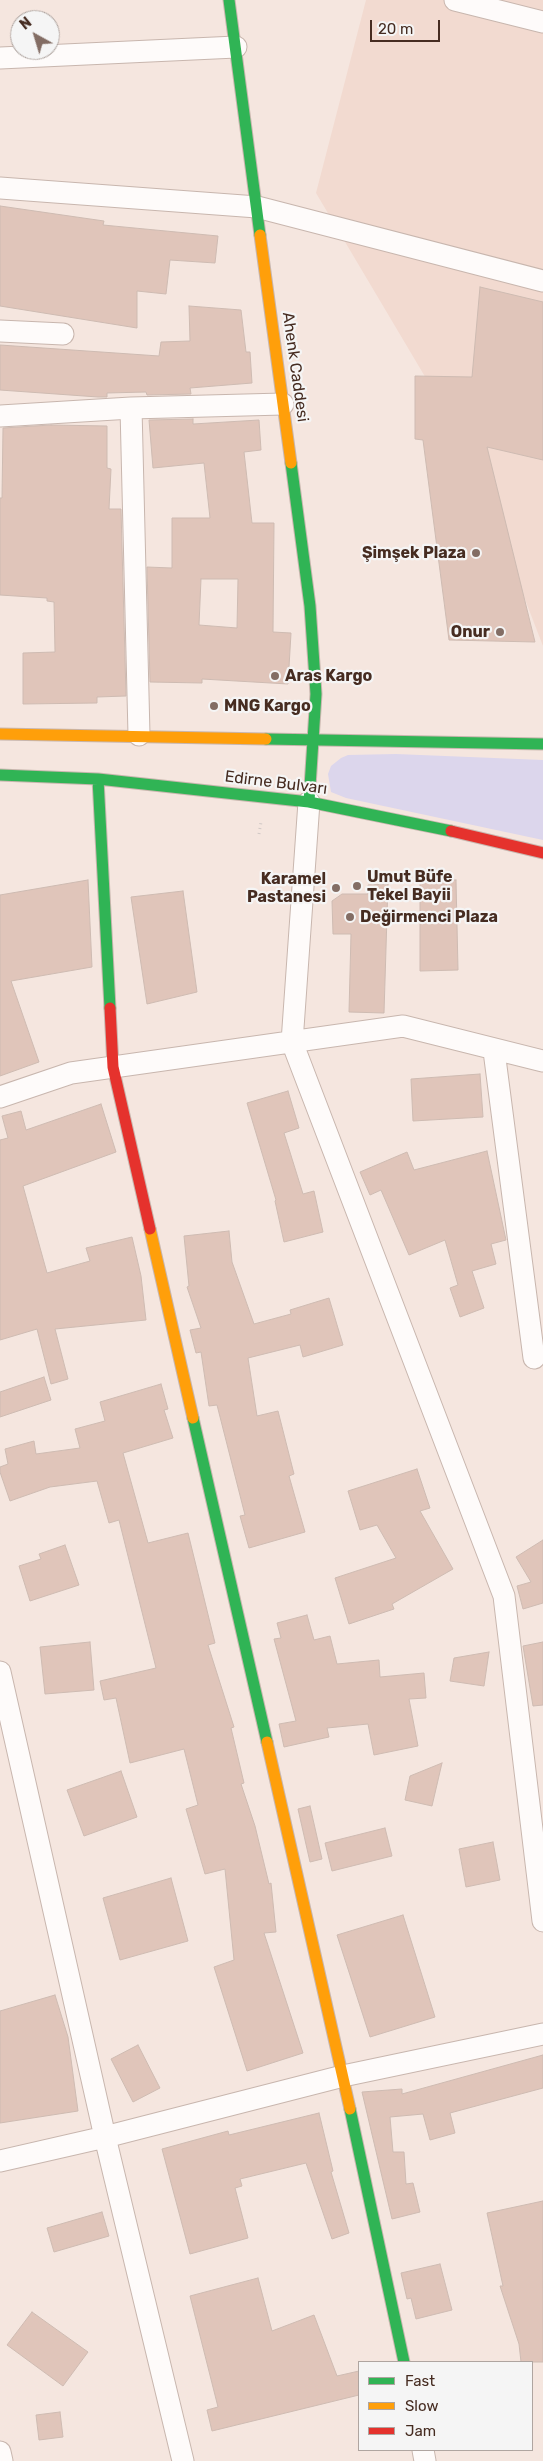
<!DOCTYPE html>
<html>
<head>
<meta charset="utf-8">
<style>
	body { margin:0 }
	#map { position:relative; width:543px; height:2461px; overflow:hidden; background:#f5e6df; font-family:Rubik,sans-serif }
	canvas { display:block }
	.legend { position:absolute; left:358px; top:2361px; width:175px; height:90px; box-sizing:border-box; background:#f5f5f5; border:1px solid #afa5a0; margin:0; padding:6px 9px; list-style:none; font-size:15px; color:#462c21 }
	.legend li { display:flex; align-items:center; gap:10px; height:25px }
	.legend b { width:25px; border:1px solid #afa5a0 }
	.north { position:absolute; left:10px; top:10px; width:50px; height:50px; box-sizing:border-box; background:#f5f5f5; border:1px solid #afa5a0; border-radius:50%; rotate:321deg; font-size:14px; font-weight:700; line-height:20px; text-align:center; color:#462c21 }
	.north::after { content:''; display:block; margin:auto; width:18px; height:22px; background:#836d64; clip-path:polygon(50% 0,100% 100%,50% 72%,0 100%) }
	.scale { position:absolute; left:370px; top:20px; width:70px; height:22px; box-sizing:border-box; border:2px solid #462c21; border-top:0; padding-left:6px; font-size:15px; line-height:18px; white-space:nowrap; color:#462c21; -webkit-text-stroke:4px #f5f5f5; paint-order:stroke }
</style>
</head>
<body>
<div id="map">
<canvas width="543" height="2461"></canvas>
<ul class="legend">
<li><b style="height:6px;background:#30b455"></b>Fast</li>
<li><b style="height:6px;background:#ff9f0a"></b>Slow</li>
<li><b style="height:6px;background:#e5322d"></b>Jam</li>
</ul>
<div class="north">N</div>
<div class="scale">20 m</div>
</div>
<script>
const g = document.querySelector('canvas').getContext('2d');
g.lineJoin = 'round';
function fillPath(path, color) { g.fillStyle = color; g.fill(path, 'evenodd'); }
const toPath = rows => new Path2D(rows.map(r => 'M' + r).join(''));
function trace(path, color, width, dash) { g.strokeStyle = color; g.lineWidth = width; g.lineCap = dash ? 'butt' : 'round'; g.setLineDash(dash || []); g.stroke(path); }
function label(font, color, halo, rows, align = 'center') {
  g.font = font + ' Rubik,sans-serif'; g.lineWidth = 4.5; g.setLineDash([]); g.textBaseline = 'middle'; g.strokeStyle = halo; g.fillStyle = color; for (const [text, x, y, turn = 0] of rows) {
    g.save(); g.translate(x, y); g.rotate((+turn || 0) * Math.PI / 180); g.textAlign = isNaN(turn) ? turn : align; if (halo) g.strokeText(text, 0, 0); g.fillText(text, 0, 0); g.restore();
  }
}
fillPath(toPath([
	[366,0,543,0,543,646,465,444,316,193]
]), '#f2dad0');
fillPath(toPath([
	[396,754,543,760,543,840,346,798,331,792,328,774,331,766,341,758,348,755]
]), '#dcd6ec');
const building = toPath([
	[0,206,104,221,103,225,218,236,215,263,170,260,166,294,137,291,137,328,0,306,0,206],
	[480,287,543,302,543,460,487,447,535,642,449,640,423,440,415,439,415,376,472,377,480,287],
	[189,306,241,310,246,352,250,352,252,383,190,388,191,394,147,395,146,392,107,393,107,397,98,397,0,390,0,345,159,356,161,342,190,341,189,306],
	[193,419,193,424,259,420,261,450,244,452,252,523,274,523,273,632,291,633,288,684,202,679,202,683,150,682,147,567,172,568,172,518,210,518,204,463,153,468,149,420,193,419],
	[201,579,238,579,237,628,199,625,201,579],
	[51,425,107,426,107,468,111,469,109,509,121,509,126,696,97,697,97,703,23,704,23,653,55,652,54,602,47,601,47,598,0,595,0,498,2,498,3,428,51,425],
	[88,880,92,967,11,981,39,1062,0,1076,0,895,88,880],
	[456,880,458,970,420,971,420,881,456,880],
	[388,884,384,1013,349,1012,351,934,333,934,332,901,342,894,368,894,368,885,388,884],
	[183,891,197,992,147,1004,131,897,183,891],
	[480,1074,483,1117,413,1121,411,1079,480,1074],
	[288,1091,299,1128,284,1133,303,1194,314,1191,323,1232,284,1242,275,1201,276,1200,247,1103,288,1091],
	[101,1104,116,1152,23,1186,47,1273,90,1261,86,1248,132,1237,141,1276,146,1320,55,1329,68,1379,51,1384,37,1329,0,1340,0,1140,8,1138,2,1116,21,1111,26,1130,101,1104],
	[487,1151,506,1240,491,1244,496,1264,472,1271,484,1308,460,1317,450,1288,458,1285,445,1240,409,1255,381,1190,370,1195,360,1172,407,1152,414,1170,487,1151],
	[229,1231,232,1262,254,1324,291,1314,290,1310,329,1298,343,1345,303,1357,300,1345,248,1358,257,1416,278,1411,294,1474,289,1476,305,1532,249,1548,240,1516,245,1515,217,1405,209,1406,201,1352,196,1353,190,1330,201,1328,187,1287,189,1286,184,1236,229,1231],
	[44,1377,51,1400,0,1417,0,1392,44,1377],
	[161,1384,168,1409,164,1410,173,1438,123,1453,148,1543,188,1533,215,1643,208,1645,234,1727,231,1728,244,1783,241,1784,255,1826,269,1884,271,1883,276,1932,264,1933,303,2053,247,2071,214,1967,234,1960,225,1869,205,1874,186,1809,198,1805,184,1749,130,1763,116,1698,104,1700,100,1681,156,1668,119,1520,109,1523,97,1481,50,1487,10,1501,0,1472,0,1467,8,1464,5,1449,34,1441,36,1454,80,1448,75,1429,105,1421,100,1402,161,1384],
	[417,1469,430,1508,420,1511,453,1569,392,1604,394,1609,349,1624,335,1578,396,1558,377,1525,360,1530,348,1491,417,1469],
	[543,1540,543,1603,523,1609,517,1586,531,1582,516,1557,543,1540],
	[65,1545,79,1585,30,1601,19,1566,41,1559,39,1554,65,1545],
	[307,1615,314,1640,330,1636,337,1664,379,1660,380,1677,424,1673,426,1698,409,1699,418,1746,374,1755,368,1724,327,1728,329,1737,284,1747,279,1724,296,1721,274,1639,281,1638,277,1623,307,1615],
	[90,1642,94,1690,45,1694,40,1647,90,1642],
	[543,1642,543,1705,533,1706,523,1646,543,1642],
	[489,1652,484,1686,450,1681,454,1658,489,1652],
	[442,1763,432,1806,405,1800,410,1776,442,1763],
	[121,1771,137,1817,84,1836,67,1790,121,1771],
	[310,1806,322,1859,310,1862,298,1809,310,1806],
	[385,1828,392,1856,332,1871,325,1843,385,1828],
	[493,1842,500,1880,466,1887,459,1849,493,1842],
	[171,1878,188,1941,120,1960,103,1898,171,1878],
	[403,1915,435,2017,370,2037,337,1935,403,1915],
	[55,1995,68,2037,78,2111,0,2123,0,2011,55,1995],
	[138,2045,160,2088,133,2102,111,2059,138,2045],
	[543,2055,543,2088,450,2113,455,2133,430,2140,423,2114,390,2117,393,2152,404,2152,406,2184,413,2183,420,2212,392,2219,362,2092,402,2089,402,2094,543,2055],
	[319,2113,333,2171,331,2172,349,2233,332,2239,306,2163,240,2179,242,2186,235,2188,248,2238,190,2254,162,2149,228,2131,229,2135,319,2113],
	[543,2201,543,2362,521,2362,519,2344,500,2286,503,2286,487,2213,543,2201],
	[102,2212,109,2236,54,2252,47,2228,102,2212],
	[440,2264,452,2310,416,2319,411,2298,407,2299,401,2273,440,2264],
	[258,2278,272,2331,314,2315,337,2376,359,2371,359,2395,212,2431,207,2410,218,2407,190,2296,258,2278],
	[32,2312,88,2352,63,2386,7,2345,32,2312],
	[60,2412,63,2437,39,2440,36,2415,60,2412]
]);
fillPath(building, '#e0c5ba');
trace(building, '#cebbb2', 1);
const street = toPath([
	[455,0,543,22],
	[0,58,236,47],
	[0,188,257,207,543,281],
	[0,331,63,334],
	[131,408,139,735],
	[0,416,131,408,283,404],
	[309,802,292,1042,504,1596,543,1921],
	[494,1051,534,1358],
	[0,1097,71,1073,403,1026,543,1061],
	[0,1672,105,2137,183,2461],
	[0,2161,105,2137,343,2076,543,2034],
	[423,2450,425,2461],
	[0,2452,2,2461]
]);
const fast = toPath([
	[229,0,260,235],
	[291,463,310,606,316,694,309,802],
	[266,739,543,744],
	[0,775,98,779,309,802,451,831],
	[98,779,110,1008],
	[193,1418,267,1742],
	[350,2109,404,2362]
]);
const slow = toPath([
	[260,235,291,463],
	[0,734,266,739],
	[150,1229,193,1418],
	[267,1742,350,2109]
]);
const jam = toPath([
	[451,831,543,853],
	[110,1008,113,1067,150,1229]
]);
trace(street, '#c8b6ae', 23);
trace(fast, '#c8b6ae', 13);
trace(slow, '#c8b6ae', 13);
trace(jam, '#c8b6ae', 13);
trace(toPath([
	[259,834,261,822]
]), '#d1c9c6', 3, [1, 4]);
trace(street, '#fefbfa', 21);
trace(fast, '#30b455', 11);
trace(slow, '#ff9f0a', 11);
trace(jam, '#e5322d', 11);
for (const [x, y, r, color] of [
	[476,553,5,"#836d64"],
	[500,632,5,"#836d64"],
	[275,676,5,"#836d64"],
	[214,706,5,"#836d64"],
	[357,886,5,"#836d64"],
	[336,888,5,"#836d64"],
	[350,917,5,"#836d64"]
]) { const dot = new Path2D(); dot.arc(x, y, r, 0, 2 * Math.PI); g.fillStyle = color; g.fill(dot); trace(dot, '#f5f5f5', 2); }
label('16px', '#462c21', '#f5f5f5', [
	["Ahenk Caddesi",295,367,82],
	["Edirne Bulvarı",276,783,7]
]);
label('bold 16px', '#462c21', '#f5f5f5', [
	["Şimşek Plaza",466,553,"right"],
	["Onur",490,632,"right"],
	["Aras Kargo",285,676],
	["MNG Kargo",224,706],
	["Umut Büfe",367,877],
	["Tekel Bayii",367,895],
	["Karamel",326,879,"right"],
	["Pastanesi",326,897,"right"],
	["Değirmenci Plaza",360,917]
], 'left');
</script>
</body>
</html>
